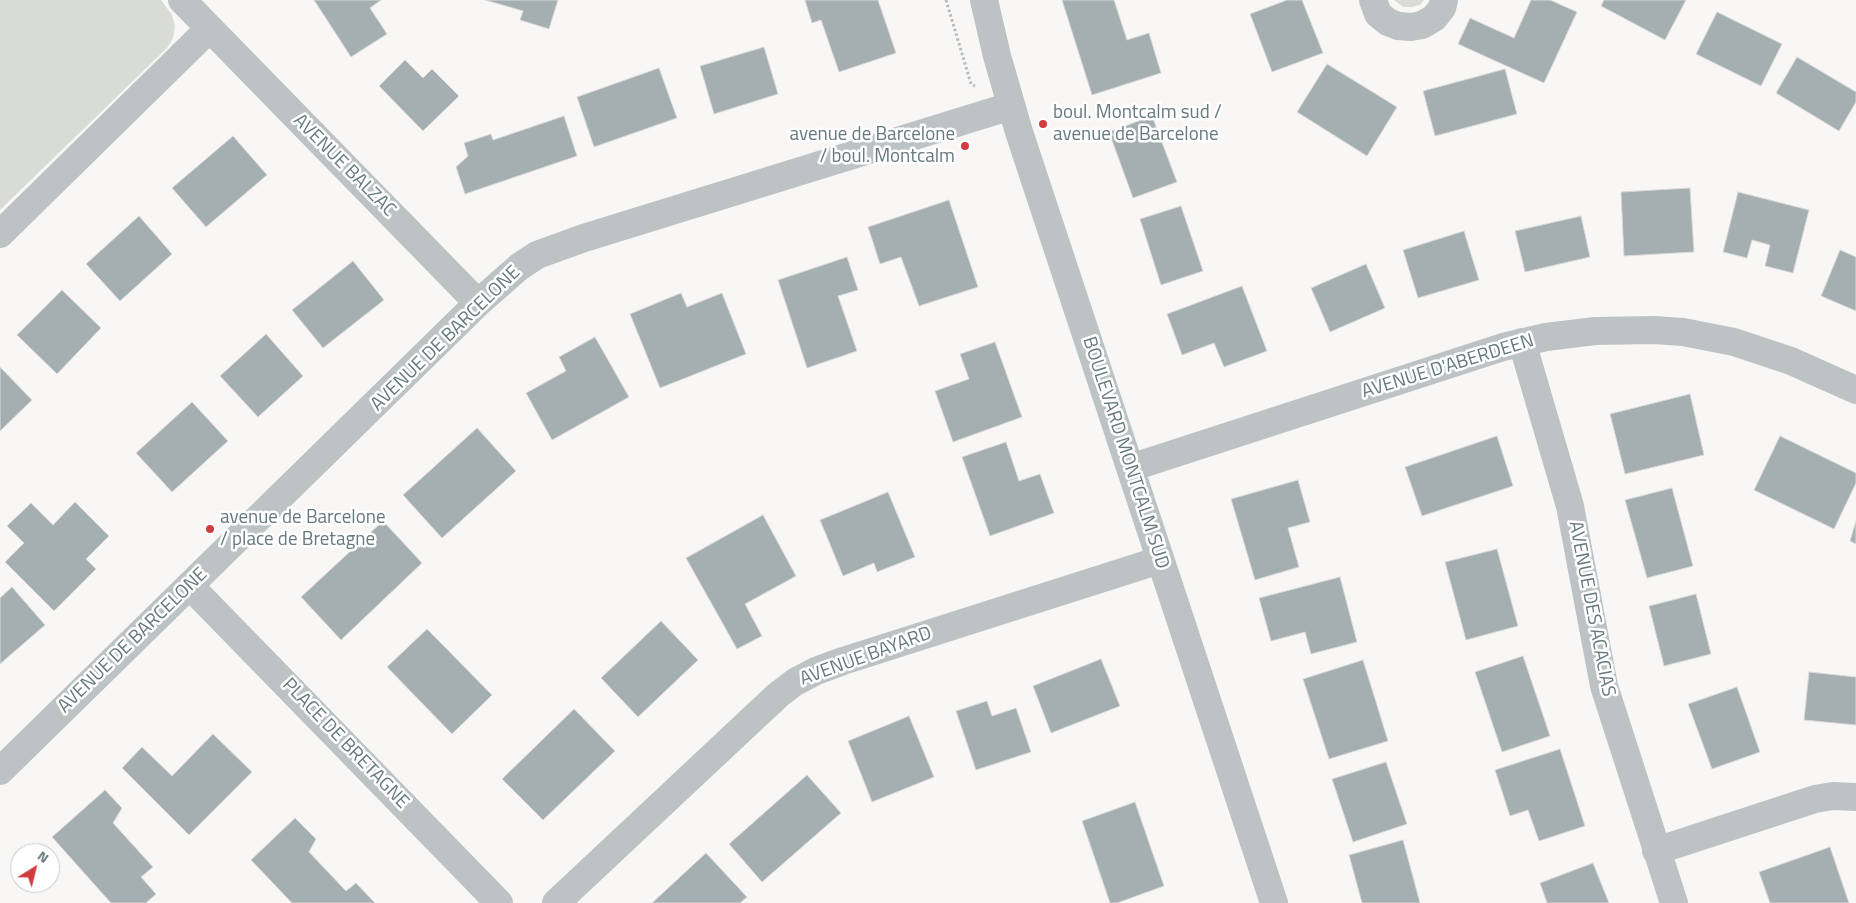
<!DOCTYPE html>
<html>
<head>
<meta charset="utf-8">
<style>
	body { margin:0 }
	#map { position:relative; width:1856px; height:903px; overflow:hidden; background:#f8f7f6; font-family:"Titillium Web",sans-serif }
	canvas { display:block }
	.north { position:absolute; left:10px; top:843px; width:50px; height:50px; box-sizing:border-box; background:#fff; border:1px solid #c2c9cb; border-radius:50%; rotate:36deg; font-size:14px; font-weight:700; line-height:20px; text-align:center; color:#66797d }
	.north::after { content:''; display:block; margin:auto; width:18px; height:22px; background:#d03d3f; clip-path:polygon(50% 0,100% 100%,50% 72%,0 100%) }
</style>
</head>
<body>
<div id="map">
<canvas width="1856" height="903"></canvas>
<div class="north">N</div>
</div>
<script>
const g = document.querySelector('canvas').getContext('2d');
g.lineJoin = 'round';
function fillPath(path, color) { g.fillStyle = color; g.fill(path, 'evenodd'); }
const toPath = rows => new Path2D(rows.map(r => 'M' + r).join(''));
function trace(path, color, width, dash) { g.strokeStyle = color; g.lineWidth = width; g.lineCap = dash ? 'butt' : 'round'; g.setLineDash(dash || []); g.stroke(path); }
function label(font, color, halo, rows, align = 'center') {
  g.font = font + ' "Titillium Web",sans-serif'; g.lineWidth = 5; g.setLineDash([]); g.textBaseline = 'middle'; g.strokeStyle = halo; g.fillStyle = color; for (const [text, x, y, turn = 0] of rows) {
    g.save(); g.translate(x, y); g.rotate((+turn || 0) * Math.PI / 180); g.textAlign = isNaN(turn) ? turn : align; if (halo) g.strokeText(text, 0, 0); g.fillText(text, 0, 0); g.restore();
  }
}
fillPath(toPath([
	[0,0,161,0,172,15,175,26,173,38,167,48,0,210],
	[1394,0,1424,0,1420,5,1412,7,1403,7]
]), '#d9dcd5');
const building = toPath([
	[314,0,381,0,370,8,387,34,351,57,314,0],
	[485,0,558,0,549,29,520,20,523,11,485,0],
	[805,0,878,0,896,53,839,72,821,20,812,23,805,0],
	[1062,0,1114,0,1127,40,1149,33,1161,73,1092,95,1062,0],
	[1287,0,1302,0,1323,53,1272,72,1250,14,1287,0],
	[1531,0,1550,0,1577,12,1544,83,1458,44,1470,18,1514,38,1531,0],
	[1604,0,1686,0,1665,40,1601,6,1604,0],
	[1717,12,1782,44,1761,86,1696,54,1717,12],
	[764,47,778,94,714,114,700,66,764,47],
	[1797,57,1856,92,1856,102,1839,131,1776,93,1797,57],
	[405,60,423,78,432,69,459,96,423,131,379,86,405,60],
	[1327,64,1397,107,1367,156,1297,112,1327,64],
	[659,68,677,118,594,147,577,97,659,68],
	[1505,69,1517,114,1435,136,1423,91,1505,69],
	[564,116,577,156,465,194,456,167,468,156,464,143,491,134,493,140,564,116],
	[1152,116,1177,182,1133,198,1109,132,1152,116],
	[233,136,267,175,206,227,172,188,233,136],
	[1690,188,1694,252,1624,256,1621,192,1690,188],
	[1738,192,1809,210,1793,273,1765,266,1770,245,1752,240,1747,258,1723,252,1738,192],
	[949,200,978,287,919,306,901,257,880,264,868,227,949,200],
	[1181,206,1203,271,1161,285,1140,219,1181,206],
	[139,216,172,254,120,301,86,264,139,216],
	[1581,216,1590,257,1525,272,1515,231,1581,216],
	[1464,231,1479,280,1418,298,1403,250,1464,231],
	[1840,250,1856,257,1856,311,1821,296,1840,250],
	[847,257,858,290,838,296,857,351,807,368,778,280,847,257],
	[353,261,384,300,323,348,292,310,353,261],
	[1366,264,1385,308,1330,332,1311,288,1366,264],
	[1242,286,1267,351,1224,367,1214,343,1182,355,1167,314,1242,286],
	[62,290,101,328,57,374,17,335,62,290],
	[681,293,687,307,722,293,746,354,660,388,630,314,681,293],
	[266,334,303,376,258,417,220,376,266,334],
	[595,337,629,397,552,440,526,393,566,371,559,357,595,337],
	[995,342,1022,417,953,442,935,391,969,379,960,354,995,342],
	[0,367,32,400,0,431,0,367],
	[1690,394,1704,455,1625,474,1610,414,1690,394],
	[192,402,228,441,172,492,136,453,192,402],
	[477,428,516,471,442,538,403,495,477,428],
	[1497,436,1513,486,1422,516,1405,467,1497,436],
	[1780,436,1856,473,1856,483,1834,529,1754,490,1780,436],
	[1006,442,1019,481,1040,474,1054,513,990,536,962,457,1006,442],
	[1298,480,1310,522,1288,528,1299,567,1255,580,1231,499,1298,480],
	[1672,488,1693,566,1647,578,1625,500,1672,488],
	[888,492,915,557,877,572,874,563,843,576,820,520,888,492],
	[75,502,109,536,86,559,96,569,54,611,5,562,24,543,7,526,31,503,53,525,75,502],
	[763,515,796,576,745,604,762,636,737,649,686,558,763,515],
	[383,521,422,563,341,640,301,597,383,521],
	[1856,521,1856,544,1850,541,1856,521],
	[1497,549,1518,626,1466,640,1445,562,1497,549],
	[1340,577,1357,642,1311,654,1305,632,1271,641,1259,598,1340,577],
	[12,587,45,625,0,664,0,598,12,587],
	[1696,594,1711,654,1664,666,1649,606,1696,594],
	[661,621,698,660,638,717,601,678,661,621],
	[427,629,492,695,452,734,387,667,427,629],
	[1523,656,1550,736,1502,752,1475,672,1523,656],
	[1101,659,1120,706,1051,733,1033,686,1101,659],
	[1363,660,1388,741,1329,759,1303,679,1363,660],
	[1809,672,1856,677,1856,725,1804,720,1809,672],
	[1737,687,1760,752,1712,769,1688,704,1737,687],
	[987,701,992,716,1016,708,1031,752,976,770,956,711,987,701],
	[574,709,615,751,543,820,502,779,574,709],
	[909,716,934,777,872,802,848,741,909,716],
	[213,734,252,772,189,835,122,768,142,747,172,776,213,734],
	[1560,749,1585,826,1539,841,1528,810,1510,816,1495,770,1560,749],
	[1386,762,1407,824,1353,842,1332,779,1386,762],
	[807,775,841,813,762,882,729,844,807,775],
	[105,790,122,808,113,823,153,867,141,877,156,894,146,903,111,903,52,837,105,790],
	[1135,802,1164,886,1117,903,1110,903,1082,821,1135,802],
	[295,818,316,839,309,852,346,891,356,883,375,903,292,903,251,860,295,818],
	[1403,840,1420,903,1362,903,1349,855,1403,840],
	[1830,847,1849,903,1770,903,1759,872,1830,847],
	[706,853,747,897,740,903,652,903,706,853],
	[1593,863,1609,903,1547,903,1540,883,1593,863]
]);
fillPath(building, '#a5afb2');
trace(building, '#d9d9d8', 1);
trace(toPath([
	[946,0,971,84,975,86]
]), '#b8bcbe', 3, [2.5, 2.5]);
trace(toPath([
	[182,0,478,303],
	[984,0,997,56,1019,132,1274,903],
	[1373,0,1378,14,1388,22,1398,26,1411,27,1422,25,1434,18,1442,8,1444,0],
	[0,234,209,29],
	[1522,342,1570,506,1604,686,1674,903],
	[1130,468,1503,347,1546,337,1595,331,1654,330,1683,332,1734,342,1791,361,1856,390],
	[190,586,499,903],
	[0,771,478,303,519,267,537,255,584,238,1011,106],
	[1656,851,1815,799,1833,796,1856,797],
	[556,903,778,695,795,682,816,671,843,661,1160,560]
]), '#bdc3c5', 28);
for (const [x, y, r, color] of [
	[1043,124,5,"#d03d3f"],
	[965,146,5,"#d03d3f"],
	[210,529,5,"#d03d3f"]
]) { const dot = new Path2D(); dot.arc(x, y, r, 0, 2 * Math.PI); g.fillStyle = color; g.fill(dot); trace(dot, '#fff', 2); }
label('19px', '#66797d', '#fff', [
	["boul. Montcalm sud /",1053,113],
	["avenue de Barcelone",1053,135],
	["avenue de Barcelone",955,135,"right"],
	["/ boul. Montcalm",955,157,"right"],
	["avenue de Barcelone",220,518],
	["/ place de Bretagne",220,540]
], 'left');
label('19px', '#66797d', '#fff', [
	["AVENUE BALZAC",344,166,45],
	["AVENUE DE BARCELONE",446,339,-44],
	["AVENUE D'ABERDEEN",1448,367,-17],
	["BOULEVARD MONTCALM SUD",1125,453,72],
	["AVENUE DES ACACIAS",1591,609,79],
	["AVENUE DE BARCELONE",133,641,-44],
	["AVENUE BAYARD",866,657,-20],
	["PLACE DE BRETAGNE",345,744,46]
]);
</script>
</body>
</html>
